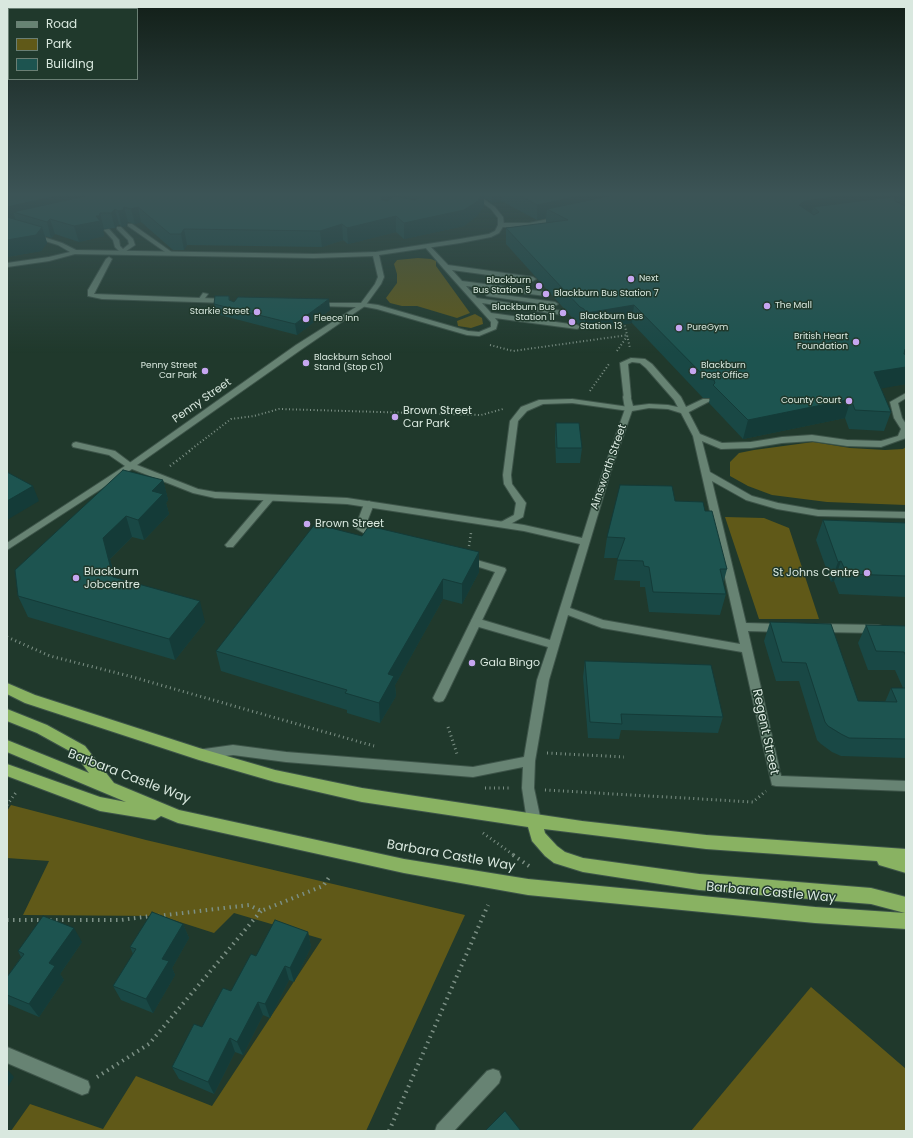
<!DOCTYPE html>
<html>
<head>
<meta charset="utf-8">
<style>
	body { margin:0 }
	#map { position:relative; width:913px; height:1138px; overflow:hidden; background:#20392c; font-family:Poppins,sans-serif }
	canvas { display:block }
	.frame { position:absolute; inset:0; border:8px solid #d9e8df; pointer-events:none }
	.legend { position:absolute; left:8px; top:8px; width:130px; height:72px; box-sizing:border-box; background:#20392c; border:1px solid #6a7f74; margin:0; padding:5px 7px; list-style:none; font-size:12px; color:#d9e8df }
	.legend li { display:flex; align-items:center; gap:8px; height:20px }
	.legend b { width:20px; border:1px solid #6a7f74 }
</style>
</head>
<body>
<div id="map">
<canvas width="913" height="1138"></canvas>
<div class="frame"></div>
<ul class="legend">
<li><b style="height:5px;background:#678373"></b>Road</li>
<li><b style="height:11px;background:#605918"></b>Park</li>
<li><b style="height:11px;background:#1d5450"></b>Building</li>
</ul>
</div>
<script>
const g = document.querySelector('canvas').getContext('2d');
g.lineJoin = 'round';
function fillPath(path, color) { g.fillStyle = color; g.fill(path, 'evenodd'); }
const toPath = rows => new Path2D(rows.map(r => 'M' + r).join(''));
function trace(path, color, width, dash) { g.strokeStyle = color; g.lineWidth = width; g.lineCap = dash ? 'butt' : 'round'; g.setLineDash(dash || []); g.stroke(path); }
function label(font, color, halo, rows, align = 'center') {
  g.font = font + ' Poppins,sans-serif'; g.lineWidth = 3; g.setLineDash([]); g.textBaseline = 'middle'; g.strokeStyle = halo; g.fillStyle = color; for (const [text, x, y, turn = 0] of rows) {
    g.save(); g.translate(x, y); g.rotate((+turn || 0) * Math.PI / 180); g.textAlign = isNaN(turn) ? turn : align; if (halo) g.strokeText(text, 0, 0); g.fillText(text, 0, 0); g.restore();
  }
}
fillPath(toPath([
	[418,258,431,259,436,261,436,266,470,313,457,318,417,306,402,306,390,303,386,298,397,283,397,274,394,264,397,260],
	[475,314,482,318,483,324,471,328,458,326,457,321],
	[813,442,850,448,885,450,903,449,906,447,906,505,827,502,772,495,748,486,730,476,730,462,739,453,754,450],
	[725,517,764,518,789,528,819,619,759,619],
	[11,805,146,840,465,915,366,1131,11,1131,30,1104,103,1129,136,1076,212,1106,322,939,234,913,214,933,161,916,23,915,49,861,7,858,7,811],
	[811,987,906,1069,906,1131,691,1131]
]), '#605918');
const lane = toPath([
	[558,217,561,219,560,220,529,227,501,227,498,225,501,223,529,223,558,217],
	[128,224,132,224,173,253,168,254,128,226,128,224],
	[117,227,121,227,133,239,135,245,122,254,115,247,113,240,104,230,109,229,119,240,120,246,123,249,129,244,128,240,117,229,117,227],
	[425,245,429,245,448,265,533,277,536,279,533,281,452,270,462,281,546,292,549,294,546,296,466,286,477,298,563,311,566,313,563,315,482,303,491,313,577,325,581,327,577,329,495,318,498,322,496,329,479,336,467,335,377,309,361,306,360,305,363,303,378,305,468,331,479,332,491,327,491,322,443,268,425,247,425,245],
	[203,293,208,294,203,301,199,301,198,300,203,293],
	[489,293,555,302,558,304,555,306,487,296,486,295,489,293],
	[631,358,645,359,652,364,681,397,686,407,703,399,709,399,710,401,687,413,681,413,674,400,646,368,640,363,632,362,628,364,631,397,630,399,624,399,620,363,631,358],
	[572,399,629,407,633,409,629,411,572,403,543,404,527,411,518,421,511,475,512,484,526,503,523,517,505,527,499,527,497,525,499,523,514,515,516,503,504,484,503,475,510,421,521,407,539,400,572,399],
	[76,442,115,451,135,466,131,469,128,468,109,455,73,447,72,445,73,443,76,442],
	[270,495,273,496,275,498,273,500,233,547,227,547,225,545,227,543,267,496,270,495],
	[369,501,374,504,365,527,380,536,382,538,377,541,355,528,364,504,369,501],
	[466,557,505,568,506,570,445,698,443,701,439,702,435,701,433,698,495,572,463,562,461,560,463,558,466,557],
	[493,1069,499,1071,501,1077,499,1083,454,1131,435,1131,437,1125,487,1071,493,1069]
]);
const street = toPath([
	[397,193,403,193,400,203,394,210,390,210,389,209,394,203,397,193],
	[469,193,475,193,495,207,503,217,504,225,499,233,491,237,460,243,379,255,384,277,381,284,365,306,302,349,137,465,198,489,215,492,347,498,524,525,582,538,602,474,625,409,623,397,624,395,630,395,633,406,649,404,668,405,687,409,700,434,722,443,751,442,782,437,812,435,847,440,881,441,898,436,901,429,894,418,890,402,906,393,906,398,898,403,902,418,906,424,906,438,881,447,847,446,812,441,782,443,751,448,721,449,702,441,710,472,752,496,778,503,818,510,906,512,906,518,818,516,777,509,746,500,712,481,746,623,782,624,786,625,787,628,786,631,782,632,748,631,781,776,906,781,906,791,776,786,772,785,742,652,602,628,568,615,549,680,535,761,534,788,541,821,539,825,534,827,529,825,527,821,522,788,523,767,473,777,286,762,233,755,201,759,197,758,195,754,197,750,233,745,286,752,473,767,524,757,537,680,548,647,472,625,471,622,472,619,476,618,550,640,580,544,524,531,347,504,215,498,193,493,132,469,7,550,7,543,128,464,296,345,356,307,317,306,315,305,315,303,361,303,375,284,378,277,373,256,314,258,75,254,49,261,7,267,7,263,49,257,70,252,58,245,7,229,7,225,62,243,76,250,314,254,376,252,460,239,489,234,495,231,498,225,498,218,491,209,469,193],
	[649,408,668,409,681,413,693,436,740,644,603,620,570,608,610,474,632,411,649,408],
	[109,257,112,259,94,294,227,299,230,301,227,303,102,299,88,296,88,290,106,259,109,257],
	[820,624,878,625,882,626,883,629,882,632,878,633,820,632,816,631,815,628,816,625,820,624],
	[7,1047,88,1081,90,1087,88,1093,82,1095,7,1063,7,1047]
]);
const highway = toPath([
	[7,683,35,695,199,748,275,770,362,788,582,821,706,835,906,849,906,873,879,865,877,861,706,849,544,829,545,833,557,846,565,852,583,858,699,874,871,888,906,897,906,929,815,923,528,895,404,873,178,823,161,816,155,820,100,811,7,776,7,764,100,797,126,802,7,752,7,740,89,773,75,754,37,733,7,721,7,709,47,725,85,746,114,783,179,810,404,859,528,879,815,907,905,913,871,904,699,890,583,872,554,863,545,856,532,841,528,827,362,802,275,782,199,760,25,703,7,694,7,683]
]);
trace(lane, '#3d5449', 2);
trace(street, '#3d5449', 2);
trace(highway, '#3d5449', 2);
trace(toPath([
	[624,322,630,348],
	[490,345,513,351,628,335],
	[617,351,628,335],
	[590,391,609,364],
	[189,451,231,419,254,416,279,409,481,415,503,409]
]), '#7c9085', 2, [1, 2.5]);
trace(toPath([
	[170,466,191,450],
	[469,546,471,533]
]), '#7c9085', 2.5, [1, 3]);
trace(toPath([
	[7,637,50,656,129,676,374,746],
	[448,727,457,754],
	[547,753,624,757],
	[485,788,510,788],
	[545,790,753,802,766,791],
	[7,805,17,791],
	[483,833,515,856]
]), '#7c9085', 3, [1, 3.5]);
trace(toPath([
	[513,855,529,866],
	[158,916,249,905,261,911,323,886,330,876],
	[7,920,43,920],
	[50,920,121,920,151,916],
	[97,1077,149,1044,261,911],
	[389,1131,488,905]
]), '#7c9085', 4, [1.5, 4.5]);
fillPath(lane, '#678373');
fillPath(street, '#678373');
fillPath(highway, '#89b262');
fillPath(toPath([
	[7,193,396,193,395,196,398,197,398,193,906,193,906,384,881,388,891,412,884,431,849,429,845,418,743,439,709,403,710,398,703,398,632,323,584,330,582,326,578,324,506,244,506,228,546,223,546,218,537,220,501,201,492,203,484,198,484,206,477,216,464,226,404,239,396,232,348,244,343,240,322,247,187,245,184,250,173,250,141,222,135,224,128,222,126,226,122,227,119,224,115,228,104,229,103,231,104,236,79,242,55,234,51,238,45,236,47,243,41,251,7,257],
	[229,296,230,300,234,302,330,310,297,335,216,314,214,304],
	[556,423,582,448,580,463,556,463,555,438],
	[163,480,168,500,166,503,169,514,144,540,132,537,110,559,115,578,205,622,175,660,28,617,18,596],
	[675,501,705,511,727,569,723,584,726,594,720,615,649,612,645,587,640,587,640,581,614,580,618,558,604,558,607,537],
	[823,520,906,523,906,597,839,594,834,581,831,582,816,540],
	[362,536,479,552,479,572,462,604,443,599,395,685,396,696,380,723,347,713,347,710,221,671,216,651],
	[770,622,858,701,885,702,891,688,903,688,895,670,868,670,858,643,866,625,906,626,906,758,841,756,832,752,821,744,817,740,799,681,776,681,764,641],
	[585,661,723,717,718,733,621,730,619,739,588,738,583,677],
	[183,924,189,938,172,968,175,975,153,1013,121,1000,113,986,133,954,130,947],
	[308,932,311,947,294,982,289,980,270,1018,263,1015,243,1055,235,1052,214,1094,179,1079,172,1067,231,991,256,956],
	[82,942,60,974,64,980,39,1017,8,1004,7,1003,7,977,21,957,18,951]
]), '#194845');
fillPath(toPath([
	[70,193,113,193,13,212,16,221,7,224,7,207],
	[386,193,396,193,390,206,382,200,382,197],
	[482,193,484,193,484,206,477,216,464,226,404,239,404,223],
	[492,193,502,193,501,201,492,203],
	[593,193,664,193,547,209,546,218,537,220,537,205],
	[864,193,906,193,906,199,901,197,895,197,819,212,813,207,811,215,799,205,804,201],
	[124,207,128,222,126,226,122,227,118,211],
	[138,207,141,222,135,224,131,209],
	[115,209,119,224,115,228,111,213],
	[100,213,104,229,103,231,104,236,79,242,74,226],
	[396,216,396,232,348,244,347,228],
	[50,219,55,234,51,238,47,222],
	[342,224,343,240,322,247,320,231],
	[42,227,47,243,41,251,7,257,7,240],
	[184,229,187,245,184,250,181,234],
	[329,299,330,310,297,335,295,324],
	[634,305,632,323,584,330,586,313],
	[906,367,906,384,868,391,874,372],
	[851,399,845,418,743,439,748,420],
	[163,480,168,500,166,503,169,514,144,540,138,520,152,491],
	[33,486,39,501,7,520,7,501],
	[126,516,132,537,110,559,120,598,113,577,103,538],
	[479,552,479,572,462,604,462,584],
	[841,561,834,581,831,582,838,562],
	[443,579,443,599,395,685,396,696,380,723,379,703,388,674],
	[200,601,205,622,175,660,169,639],
	[183,924,189,938,172,968,175,975,153,1013,146,999,162,959],
	[74,928,82,942,60,974,64,980,39,1017,29,1004,49,963],
	[308,932,311,947,294,982,290,968],
	[285,966,289,980,270,1018,265,1004],
	[258,1002,263,1015,243,1055,237,1042],
	[230,1038,235,1052,214,1094,208,1082],
	[7,1069,14,1077,7,1088]
]), '#143b38');
const building = toPath([
	[7,193,70,193,7,207,7,193],
	[99,193,386,193,382,197,382,200,387,201,394,196,415,200,420,197,416,193,482,193,478,201,464,210,404,223,396,216,347,228,342,224,320,231,184,229,181,234,170,234,138,207,131,209,124,207,123,210,118,211,115,209,111,213,100,213,99,216,96,216,100,221,74,226,50,219,47,222,13,212,99,193],
	[516,193,593,193,537,205,516,193],
	[623,193,864,193,804,201,799,205,814,215,819,212,813,207,906,195,906,199,901,197,895,197,895,201,906,206,906,349,905,349,904,354,906,355,906,367,874,372,891,412,855,410,851,399,748,420,713,385,715,383,714,380,707,379,634,305,586,313,584,309,580,307,506,228,568,220,547,209,623,193],
	[7,217,42,227,36,235,7,240,7,217],
	[215,296,229,296,229,300,234,302,238,297,329,299,295,324,214,304,215,296],
	[556,423,579,423,582,448,557,448,556,423],
	[123,470,163,480,152,491,163,494,138,520,126,516,103,538,113,577,200,601,169,639,18,596,15,570,123,470],
	[7,472,33,486,7,501,7,472],
	[620,485,672,486,675,501,703,502,705,511,712,511,727,569,720,569,726,594,653,592,649,567,644,566,643,561,617,560,625,538,607,537,620,485],
	[823,520,906,523,906,576,847,574,841,561,838,562,823,520],
	[315,524,362,536,369,526,479,552,462,584,443,579,388,674,394,676,379,703,345,693,347,690,216,651,315,524],
	[770,622,831,624,858,701,897,702,891,688,906,688,906,739,849,738,841,734,828,726,825,722,806,663,782,662,770,622],
	[866,625,906,626,906,656,904,652,876,651,866,625],
	[585,661,711,665,723,717,621,714,622,724,590,722,585,661],
	[152,912,183,924,162,959,169,961,146,999,113,986,136,949,130,947,152,912],
	[43,916,74,928,49,963,55,966,29,1004,7,995,7,977,24,954,18,951,43,916],
	[275,920,308,932,290,968,285,966,265,1004,258,1002,237,1042,230,1038,208,1082,172,1067,194,1024,202,1027,223,988,231,991,251,954,256,956,275,920],
	[505,1111,521,1131,485,1131,505,1111]
]);
fillPath(building, '#1d5450');
trace(building, '#143b38', 1);
const sky = g.createLinearGradient(0, 0, 0, 353);
sky.addColorStop(0, '#121f18');
sky.addColorStop(0.55, '#3c5456');
sky.addColorStop(1, '#3c545600');
g.fillStyle = sky;
g.fillRect(0, 0, 913, 353);
for (const [x, y, r, color] of [
	[631,279,4,"#c6a6f0"],
	[539,286,4,"#c6a6f0"],
	[546,294,4,"#c6a6f0"],
	[767,306,4,"#c6a6f0"],
	[257,312,4,"#c6a6f0"],
	[563,313,4,"#c6a6f0"],
	[306,319,4,"#c6a6f0"],
	[572,322,4,"#c6a6f0"],
	[679,328,4,"#c6a6f0"],
	[856,342,4,"#c6a6f0"],
	[306,363,4,"#c6a6f0"],
	[205,371,4,"#c6a6f0"],
	[693,371,4,"#c6a6f0"],
	[849,401,4,"#c6a6f0"],
	[395,417,4,"#c6a6f0"],
	[307,524,4,"#c6a6f0"],
	[867,573,4,"#c6a6f0"],
	[76,578,4,"#c6a6f0"],
	[472,663,4,"#c6a6f0"]
]) { const dot = new Path2D(); dot.arc(x, y, r, 0, 2 * Math.PI); g.fillStyle = color; g.fill(dot); trace(dot, '#20392c', 1.5); }
label('9px', '#d9e8df', '#20392c', [
	["Next",639,279],
	["Blackburn",531,281,"right"],
	["Bus Station 5",531,291,"right"],
	["Blackburn Bus Station 7",554,294],
	["The Mall",775,306],
	["Blackburn Bus",555,308,"right"],
	["Station 11",555,318,"right"],
	["Starkie Street",249,312,"right"],
	["Blackburn Bus",580,317],
	["Station 13",580,327],
	["Fleece Inn",314,319],
	["PureGym",687,328],
	["British Heart",848,337,"right"],
	["Foundation",848,347,"right"],
	["Blackburn School",314,358],
	["Stand (Stop C1)",314,368],
	["Penny Street",197,366,"right"],
	["Car Park",197,376,"right"],
	["Blackburn",701,366],
	["Post Office",701,376],
	["County Court",841,401,"right"]
], 'left');
label('11px', '#d9e8df', '#20392c', [
	["Penny Street",202,401,-35],
	["Ainsworth Street",609,467,-71]
]);
label('11px', '#d9e8df', '#20392c', [
	["Brown Street",403,411],
	["Car Park",403,424],
	["Brown Street",315,524],
	["Blackburn",84,572],
	["Jobcentre",84,585],
	["St Johns Centre",859,573,"right"],
	["Gala Bingo",480,663]
], 'left');
label('13px', '#d9e8df', '#20392c', [
	["Regent Street",765,732,78],
	["Barbara Castle Way",129,777,21],
	["Barbara Castle Way",451,856,10],
	["Barbara Castle Way",771,893,5]
]);
</script>
</body>
</html>
